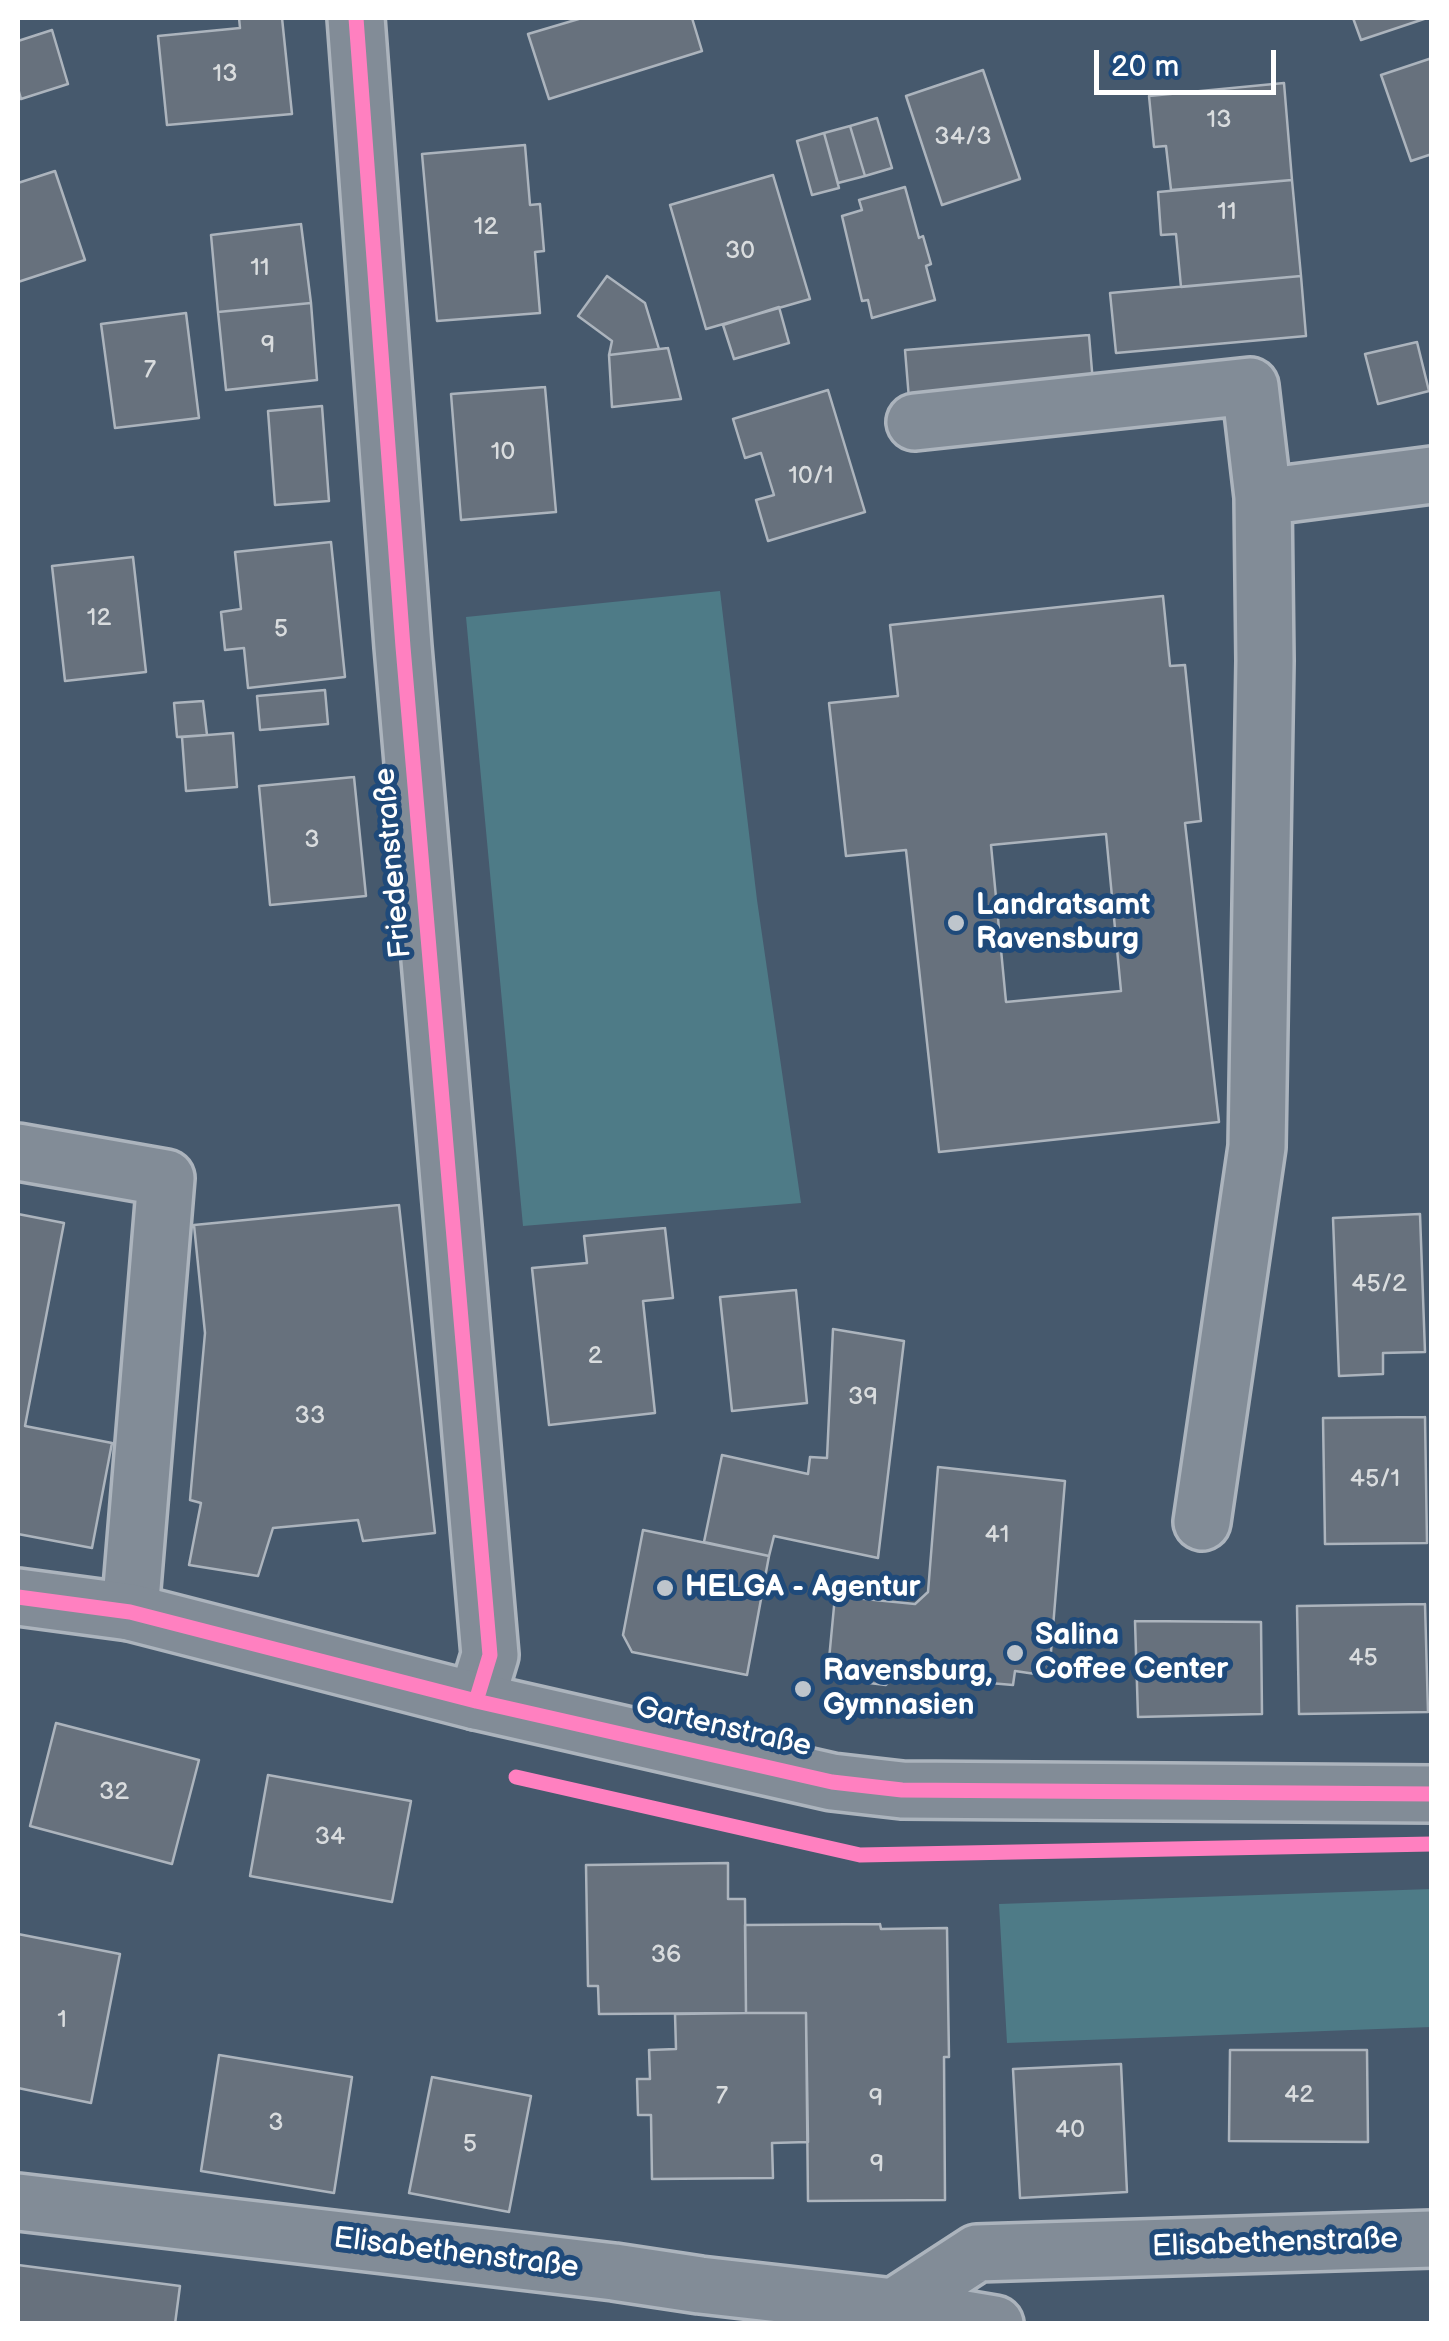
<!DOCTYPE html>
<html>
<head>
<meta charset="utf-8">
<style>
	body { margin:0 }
	#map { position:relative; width:1449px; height:2341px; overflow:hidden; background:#46596d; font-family:"Balsamiq Sans",sans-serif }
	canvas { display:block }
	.frame { position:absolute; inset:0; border:20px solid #fff; pointer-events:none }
	.scale { position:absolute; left:1094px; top:50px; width:182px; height:45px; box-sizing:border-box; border:5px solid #fff; border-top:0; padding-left:12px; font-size:30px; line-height:35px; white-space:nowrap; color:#fff; -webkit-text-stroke:8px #1f4a7a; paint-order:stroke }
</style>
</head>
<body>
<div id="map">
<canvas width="1449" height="2341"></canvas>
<div class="frame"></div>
<div class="scale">20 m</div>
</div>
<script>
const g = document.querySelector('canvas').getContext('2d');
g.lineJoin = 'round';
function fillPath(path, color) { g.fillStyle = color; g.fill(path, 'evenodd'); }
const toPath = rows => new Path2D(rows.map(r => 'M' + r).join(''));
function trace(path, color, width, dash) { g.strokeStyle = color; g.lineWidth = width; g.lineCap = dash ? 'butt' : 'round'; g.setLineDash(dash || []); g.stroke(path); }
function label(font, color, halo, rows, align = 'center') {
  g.font = font + ' "Balsamiq Sans",sans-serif'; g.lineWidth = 10; g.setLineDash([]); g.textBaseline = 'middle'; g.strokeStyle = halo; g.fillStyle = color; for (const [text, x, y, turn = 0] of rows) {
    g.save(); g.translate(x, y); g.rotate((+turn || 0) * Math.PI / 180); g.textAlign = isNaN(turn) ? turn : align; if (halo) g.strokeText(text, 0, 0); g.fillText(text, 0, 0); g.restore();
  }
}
fillPath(toPath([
	[720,591,757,900,801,1203,523,1226,466,617],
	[1431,1889,1431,2027,1007,2043,999,1904]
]), '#4e7b87');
const building = toPath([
	[239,18,282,18,292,114,167,125,158,36,240,28,239,18],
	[582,18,692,18,702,51,549,99,528,34,582,18],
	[1353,18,1427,18,1361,40,1353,18],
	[52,30,68,84,21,99,18,88,18,41,52,30],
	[1432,58,1432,154,1411,161,1381,75,1432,58],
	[983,70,1020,179,942,205,906,96,983,70],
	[1284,83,1292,180,1171,190,1166,146,1154,147,1149,96,1284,83],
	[877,118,892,168,865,176,850,126,877,118],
	[850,126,865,176,838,183,824,133,850,126],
	[824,133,839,188,812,195,797,141,824,133],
	[525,145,530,205,540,204,544,251,535,252,540,313,437,321,422,154,525,145],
	[55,171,85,260,18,282,18,183,55,171],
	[773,175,810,299,706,329,670,205,773,175],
	[1292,180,1301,276,1181,287,1176,234,1161,235,1158,192,1292,180],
	[905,187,919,238,923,236,931,264,926,266,935,300,872,318,868,300,862,301,842,216,862,210,859,200,905,187],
	[301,224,311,303,218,312,211,235,301,224],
	[607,276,645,303,659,349,609,355,612,341,578,316,607,276],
	[1301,276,1306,336,1116,353,1110,293,1301,276],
	[311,303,317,380,226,390,218,312,311,303],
	[779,307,789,343,734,359,723,325,779,307],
	[186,313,199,418,115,428,101,324,186,313],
	[1089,335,1093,383,909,399,905,350,1089,335],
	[1417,342,1429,391,1378,404,1365,354,1417,342],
	[668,348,681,399,612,407,609,355,668,348],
	[545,387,556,512,461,520,451,394,545,387],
	[828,390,865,512,768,541,756,500,774,495,761,453,745,458,733,419,828,390],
	[322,406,329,501,275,505,268,411,322,406],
	[331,542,345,677,248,688,244,648,225,650,221,612,241,609,235,552,331,542],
	[133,557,146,672,65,681,52,566,133,557],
	[1163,596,1170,666,1185,665,1201,821,1185,823,1219,1122,939,1152,906,850,846,856,829,703,898,696,890,625,1163,596],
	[1106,834,1121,991,1006,1002,991,845,1106,834],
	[325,690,328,724,260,730,257,696,325,690],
	[203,701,207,735,177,737,174,703,203,701],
	[233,733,237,787,186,791,182,737,233,733],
	[354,777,366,896,270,905,259,786,354,777],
	[399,1205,435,1533,363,1541,358,1520,273,1528,258,1576,189,1565,201,1503,190,1500,205,1333,194,1225,399,1205],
	[18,1214,64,1223,25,1426,112,1443,92,1548,18,1534,18,1214],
	[1420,1214,1425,1352,1383,1353,1383,1374,1339,1376,1333,1218,1420,1214],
	[665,1228,673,1298,643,1301,655,1413,549,1425,532,1268,587,1263,584,1236,665,1228],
	[796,1290,807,1403,732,1411,720,1297,796,1290],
	[833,1329,904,1341,878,1558,774,1536,769,1556,704,1542,722,1455,808,1474,810,1457,827,1458,833,1329],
	[1425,1417,1427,1543,1325,1544,1323,1418,1425,1417],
	[938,1467,1065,1481,1049,1676,1015,1671,1013,1685,895,1675,886,1685,869,1683,852,1671,828,1670,835,1596,915,1604,928,1592,938,1467],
	[643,1530,769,1556,747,1675,632,1652,623,1635,643,1530],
	[1425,1604,1428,1712,1299,1714,1297,1606,1425,1604],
	[1135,1621,1261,1622,1262,1714,1138,1717,1135,1621],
	[56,1723,199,1760,172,1864,30,1826,56,1723],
	[268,1775,411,1801,392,1902,250,1876,268,1775],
	[728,1863,728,1899,745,1899,746,2013,599,2014,598,1986,588,1986,586,1865,728,1863],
	[880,1924,881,1929,947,1928,949,2057,944,2057,945,2200,808,2201,806,2013,746,2013,745,1925,880,1924],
	[18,1934,120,1954,91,2103,18,2088,18,1934],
	[746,2013,806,2013,808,2142,772,2143,773,2178,652,2179,651,2115,638,2115,637,2079,650,2079,649,2050,676,2049,675,2014,746,2013],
	[1230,2050,1367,2050,1368,2142,1229,2141,1230,2050],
	[219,2055,352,2077,334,2193,201,2171,219,2055],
	[1121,2064,1127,2192,1020,2198,1013,2069,1121,2064],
	[432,2077,531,2096,509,2212,409,2193,432,2077],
	[18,2265,180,2286,175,2324,18,2324,18,2265]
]);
fillPath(building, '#67717d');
trace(building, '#acb4bd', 2.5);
const minor = toPath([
	[356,18,403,647,490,1655,476,1701],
	[915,422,1250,386,1263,497],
	[18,1152,166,1178,130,1612],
	[1202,1522,1257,1147,1265,661,1263,497,1432,475],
	[18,2202,614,2272,700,2285,894,2307,995,2324],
	[894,2307,977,2253,1432,2239]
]);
const major = toPath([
	[18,1597,130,1612,476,1701,832,1782,902,1790,1432,1794]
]);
trace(minor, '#acb4bd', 62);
trace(major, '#acb4bd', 62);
trace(minor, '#828c97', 55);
trace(major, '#828c97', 55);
trace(toPath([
	[356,18,403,647,490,1655,476,1701],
	[18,1597,130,1612,476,1701,832,1782,902,1790,1432,1794],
	[516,1777,860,1855,1432,1844]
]), '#ff80c0', 15);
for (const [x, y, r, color] of [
	[956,923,10,"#bec5cc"],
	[665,1588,10,"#bec5cc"],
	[1015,1653,10,"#bec5cc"],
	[803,1689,10,"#bec5cc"]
]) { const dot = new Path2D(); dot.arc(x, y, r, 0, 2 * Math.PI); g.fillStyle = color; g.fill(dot); trace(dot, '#1f4a7a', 4); }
label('25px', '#d9dcde', null, [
	["13",225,75],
	["13",1219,121],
	["34/3",963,138],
	["11",1227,213],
	["12",486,228],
	["30",740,252],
	["11",260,269],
	["9",268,346],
	["7",150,371],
	["10",503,453],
	["10/1",811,477],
	["12",99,619],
	["5",281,630],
	["3",312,841],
	["45/2",1379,1285],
	["2",595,1357],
	["39",863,1398],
	["33",310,1417],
	["45/1",1375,1480],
	["41",997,1536],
	["45",1363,1659],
	["32",114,1793],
	["34",330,1838],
	["36",666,1956],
	["1",62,2021],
	["42",1299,2096],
	["7",722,2097],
	["9",876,2099],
	["3",276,2124],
	["40",1070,2131],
	["5",470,2145],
	["9",877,2165]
]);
label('30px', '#fff', '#1f4a7a', [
	["Friedenstraße",394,863,-95],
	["Gartenstraße",723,1728,13],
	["Elisabethenstraße",1275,2244,-2],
	["Elisabethenstraße",456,2254,7]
]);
label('bold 30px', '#fff', '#1f4a7a', [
	["Landratsamt",976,906],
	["Ravensburg",976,940],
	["HELGA - Agentur",685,1588],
	["Salina",1035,1636],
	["Coffee Center",1035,1670],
	["Ravensburg,",823,1672],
	["Gymnasien",823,1706]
], 'left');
</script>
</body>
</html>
